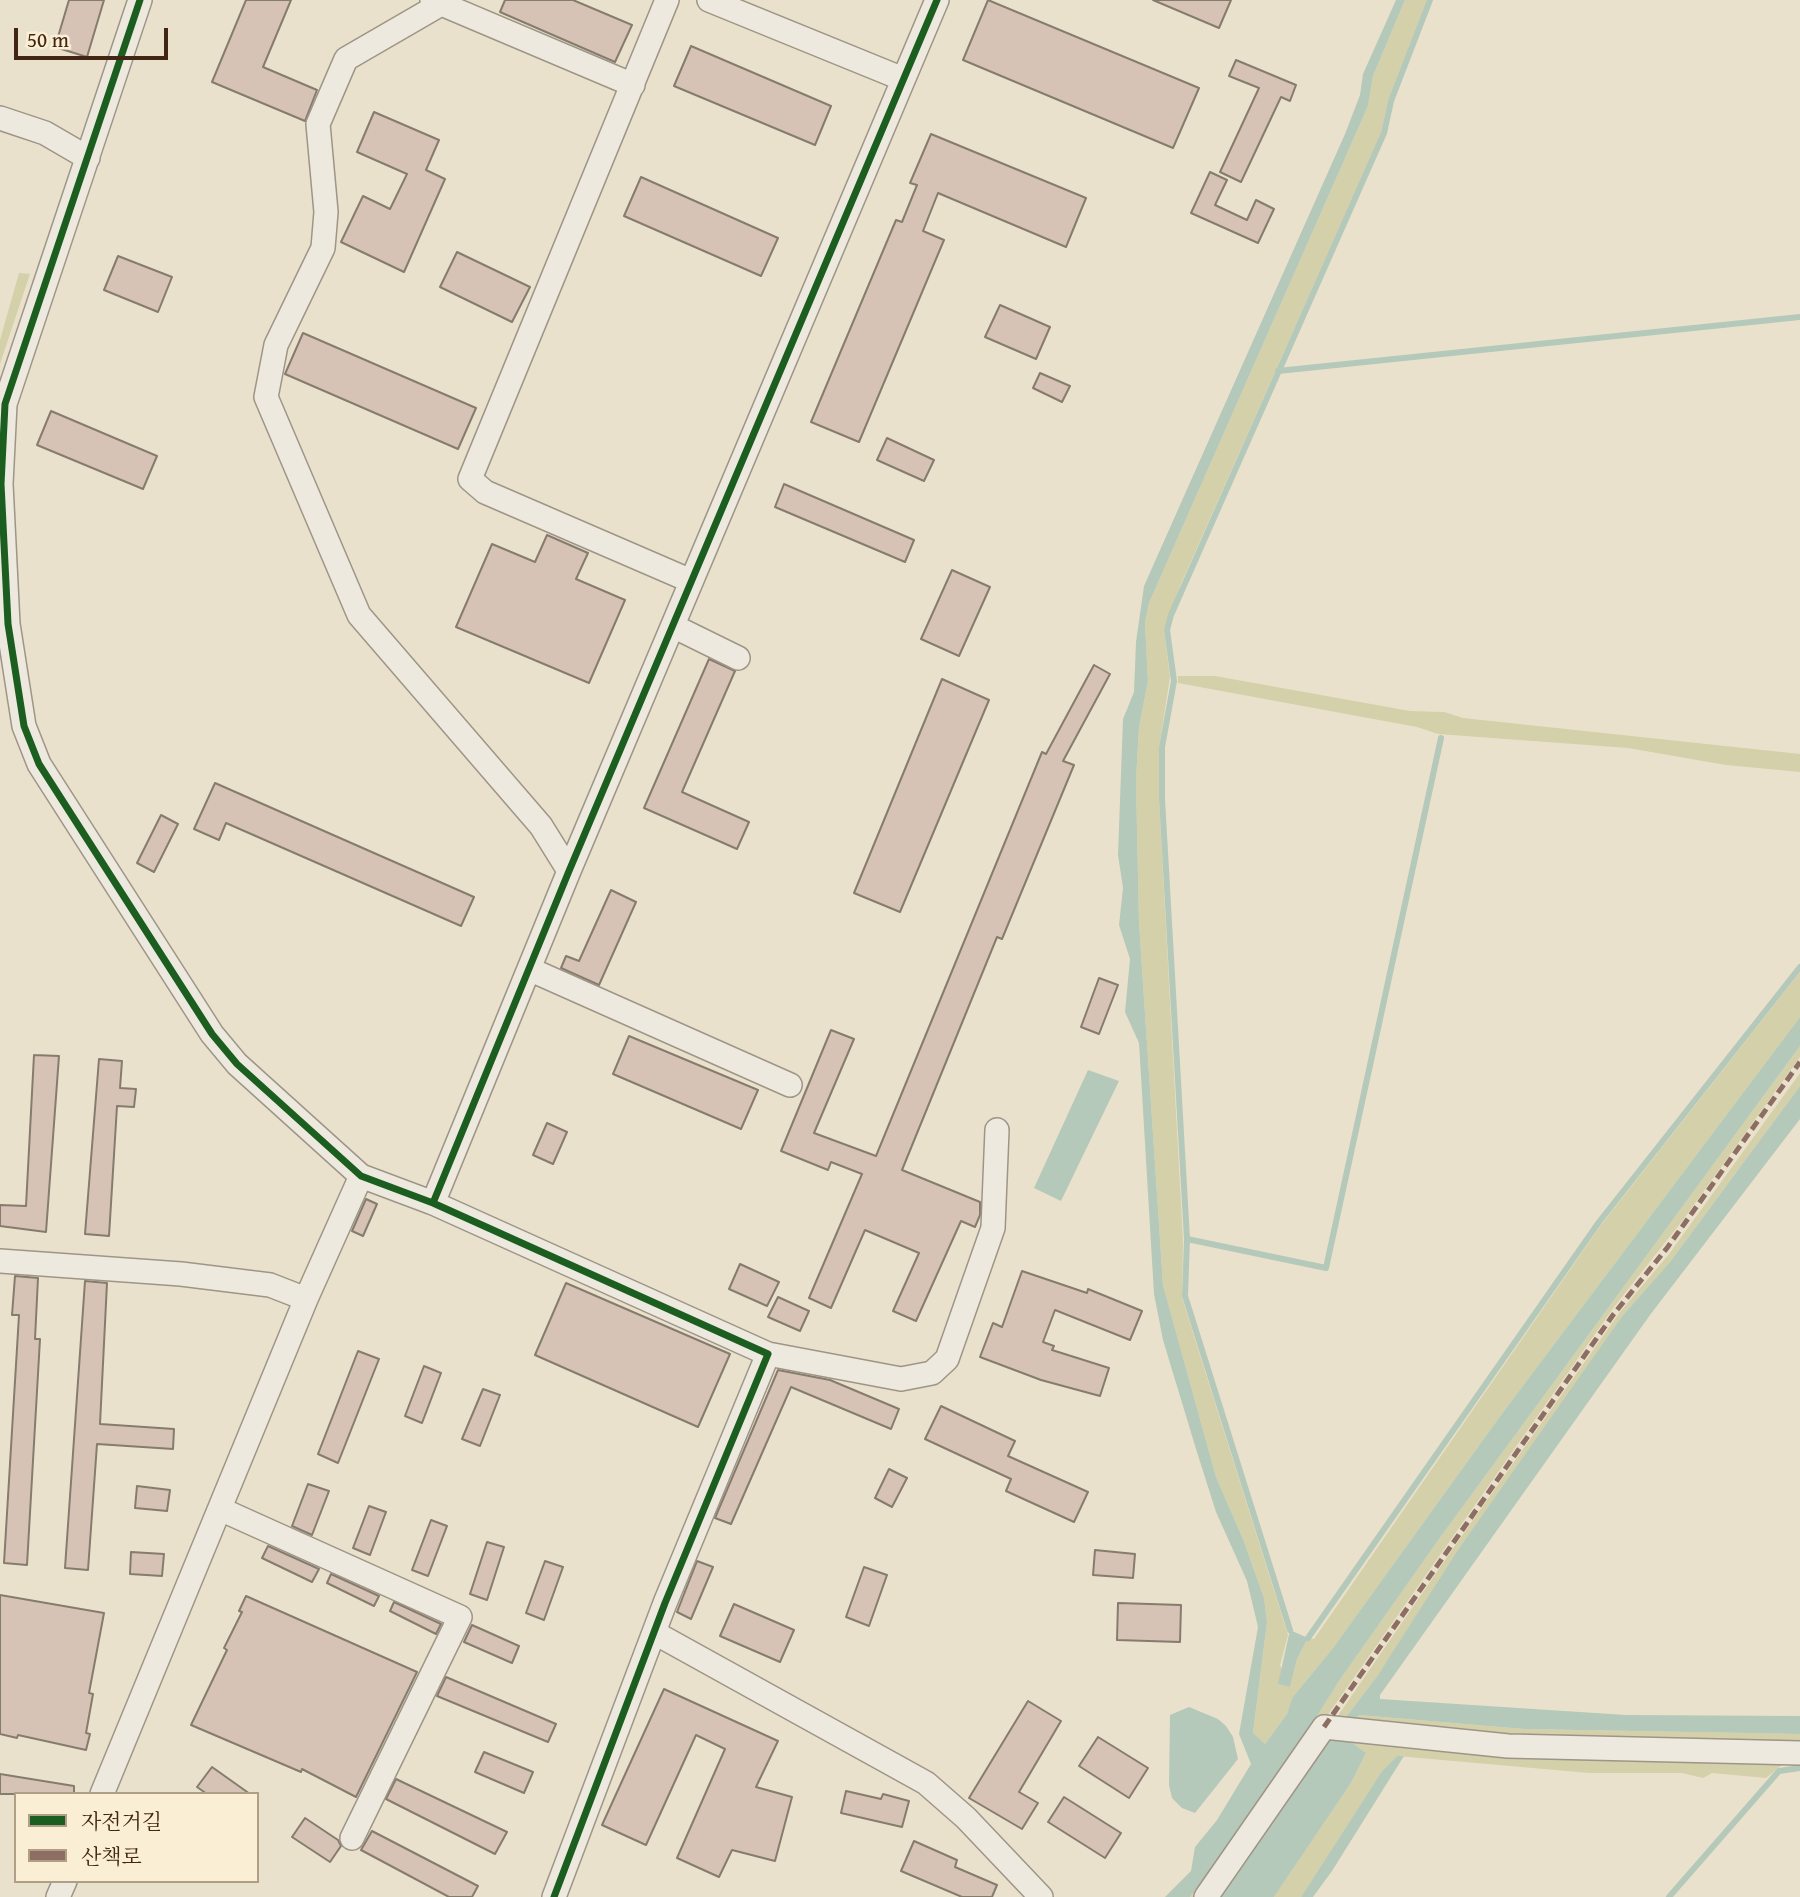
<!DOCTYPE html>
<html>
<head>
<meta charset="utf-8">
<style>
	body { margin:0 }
	#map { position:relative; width:1800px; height:1897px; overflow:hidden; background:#eae1cc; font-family:"Gentium Book Plus","Noto Serif KR",serif }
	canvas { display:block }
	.legend { position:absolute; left:14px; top:1792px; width:245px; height:91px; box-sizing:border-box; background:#faeed5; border:2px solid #b09e87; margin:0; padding:9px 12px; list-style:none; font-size:21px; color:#422613 }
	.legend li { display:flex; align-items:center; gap:14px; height:35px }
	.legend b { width:35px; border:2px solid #b09e87 }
	.scale { position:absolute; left:14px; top:28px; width:154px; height:32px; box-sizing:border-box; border:4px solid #422613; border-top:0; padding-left:9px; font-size:21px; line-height:24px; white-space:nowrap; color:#422613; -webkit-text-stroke:5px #faeed5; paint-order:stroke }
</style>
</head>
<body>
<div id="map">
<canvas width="1800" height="1897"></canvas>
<ul class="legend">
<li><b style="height:9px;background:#1b5e20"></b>자전거길</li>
<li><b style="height:9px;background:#8d6e63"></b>산책로</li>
</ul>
<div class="scale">50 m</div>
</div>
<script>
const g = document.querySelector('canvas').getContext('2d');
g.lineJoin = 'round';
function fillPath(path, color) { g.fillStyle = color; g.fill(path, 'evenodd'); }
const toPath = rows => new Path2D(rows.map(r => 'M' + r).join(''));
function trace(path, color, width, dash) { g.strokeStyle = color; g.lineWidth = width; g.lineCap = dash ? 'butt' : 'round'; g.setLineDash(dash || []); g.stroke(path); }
fillPath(toPath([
	[1405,0,1427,0,1388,101,1381,133,1180,586,1164,631,1170,677,1159,748,1159,799,1183,1241,1182,1298,1288,1635,1280,1665,1290,1687,1297,1659,1308,1638,1314,1639,1601,1225,1800,972,1800,1017,1501,1415,1333,1648,1292,1698,1287,1714,1265,1744,1253,1734,1267,1622,1264,1598,1243,1539,1216,1477,1163,1285,1139,923,1136,781,1139,727,1148,681,1145,623,1149,603,1368,106,1373,76],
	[19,273,30,274,0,364,0,340],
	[1178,676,1215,676,1410,711,1444,712,1463,718,1800,754,1800,772,1726,765,1628,748,1438,734,1417,727,1178,683],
	[1800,1046,1800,1057,1683,1220,1614,1307,1200,1897,1190,1897,1273,1784,1339,1681,1439,1539],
	[1800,1073,1800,1086,1670,1262,1623,1315,1378,1675,1340,1725,1335,1720,1454,1547,1620,1312,1669,1254],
	[1359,1715,1524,1729,1800,1734,1800,1750,1615,1747,1350,1725],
	[1350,1741,1800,1764,1783,1764,1766,1778,1712,1773,1703,1778,1682,1773,1589,1773,1397,1756,1382,1771,1301,1897,1274,1897,1351,1783,1366,1753]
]), '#d4d0aa');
fillPath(toPath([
	[1396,0,1405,0,1373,76,1368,106,1149,603,1145,623,1148,681,1139,727,1136,781,1139,923,1163,1285,1216,1477,1243,1539,1264,1598,1267,1622,1253,1733,1265,1744,1287,1714,1292,1698,1333,1648,1501,1415,1800,1017,1800,1046,1439,1539,1339,1681,1274,1784,1190,1897,1165,1897,1191,1871,1195,1847,1217,1820,1251,1764,1239,1734,1258,1627,1247,1581,1216,1512,1196,1449,1163,1340,1154,1294,1139,1043,1125,1012,1130,959,1119,925,1123,888,1118,855,1123,719,1134,692,1136,642,1144,586,1345,134,1360,95,1363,74],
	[1088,1070,1119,1081,1061,1201,1034,1188],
	[1800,1086,1800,1119,1650,1315,1380,1695,1380,1699,1626,1715,1800,1716,1800,1734,1524,1729,1359,1715,1350,1725,1340,1725,1378,1675,1458,1550,1623,1315,1670,1262],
	[1290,1630,1308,1638,1297,1659,1290,1687,1278,1684],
	[1189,1707,1218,1719,1226,1726,1233,1737,1238,1759,1195,1813,1182,1808,1172,1798,1169,1785,1170,1715],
	[1331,1739,1350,1741,1366,1753,1351,1783,1274,1897,1218,1897],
	[1397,1756,1404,1756,1332,1871,1313,1897,1301,1897,1382,1771]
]), '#b4c9ba');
trace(toPath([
	[1278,371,1800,317],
	[1187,1239,1326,1268,1441,738],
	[1290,1630,1185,1296,1187,1239,1162,799,1162,747,1174,681,1167,630,1171,615,1384,133,1391,101,1430,0],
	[1308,1638,1599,1222,1800,967],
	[1669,1897,1779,1771,1800,1768]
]), '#b4c9ba', 6);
const building = toPath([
	[69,0,104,0,87,57,55,47,69,0],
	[246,0,291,0,263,67,317,90,305,121,212,82,246,0],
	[505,0,573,0,632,25,615,62,500,12,505,0],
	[988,0,1199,88,1173,148,963,60,988,0],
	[1153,0,1231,0,1219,28,1153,0],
	[691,46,831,106,815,145,674,86,691,46],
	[1236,60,1296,85,1290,101,1281,97,1241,182,1220,172,1259,88,1229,76,1236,60],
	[374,112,439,140,426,170,445,179,404,272,341,242,363,196,390,209,407,174,357,152,374,112],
	[931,134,1086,198,1066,247,938,193,923,231,944,240,859,442,811,422,896,220,902,222,917,185,910,183,931,134],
	[1210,172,1227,180,1215,205,1247,220,1256,200,1274,209,1258,243,1191,213,1210,172],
	[641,177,778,238,761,276,624,216,641,177],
	[457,252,530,287,512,322,440,287,457,252],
	[118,256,172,277,158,312,104,290,118,256],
	[1000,305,1050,327,1036,359,985,337,1000,305],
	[303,333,476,408,458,449,285,374,303,333],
	[1040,373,1070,386,1062,402,1033,388,1040,373],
	[51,411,157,456,143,489,37,445,51,411],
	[887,438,934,460,924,481,877,460,887,438],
	[784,484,914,540,905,562,775,507,784,484],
	[547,535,588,553,576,579,625,600,589,683,456,627,492,544,535,562,547,535],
	[952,570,990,587,959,656,921,639,952,570],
	[709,659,735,671,682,792,749,822,737,849,644,808,709,659],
	[1094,665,1110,674,1063,761,1074,765,1002,939,997,937,902,1170,980,1202,980,1215,975,1227,961,1221,916,1321,893,1311,919,1253,865,1230,831,1308,809,1298,862,1174,831,1162,828,1170,781,1151,831,1030,854,1039,814,1133,876,1156,1042,752,1046,754,1094,665],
	[942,679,989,700,900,912,854,893,942,679],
	[215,783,474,897,461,926,226,823,219,840,194,829,215,783],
	[161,815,178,824,154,872,137,863,161,815],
	[611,890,636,902,599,985,561,968,566,956,579,961,611,890],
	[1099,978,1118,985,1099,1034,1081,1027,1099,978],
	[629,1036,758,1090,741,1129,613,1074,629,1036],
	[34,1055,59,1056,46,1232,0,1226,0,1205,26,1206,34,1055],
	[99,1059,122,1061,120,1088,136,1089,134,1107,117,1106,109,1236,85,1234,99,1059],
	[547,1123,567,1132,553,1164,533,1155,547,1123],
	[366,1199,377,1204,363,1236,352,1231,366,1199],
	[740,1264,779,1282,767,1306,729,1289,740,1264],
	[1022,1271,1087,1293,1088,1289,1142,1311,1130,1340,1055,1310,1043,1342,1054,1346,1052,1350,1109,1368,1100,1396,1041,1380,980,1357,993,1323,1002,1327,1022,1271],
	[15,1276,38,1278,35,1339,40,1339,27,1565,4,1563,19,1315,12,1315,15,1276],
	[85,1281,107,1283,100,1424,174,1429,173,1449,97,1444,88,1570,65,1568,85,1281],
	[566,1283,730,1354,698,1427,535,1355,566,1283],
	[778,1297,809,1311,800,1331,768,1317,778,1297],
	[358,1351,379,1359,338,1463,318,1454,358,1351],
	[424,1366,441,1373,422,1423,405,1416,424,1366],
	[778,1370,830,1380,899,1409,891,1429,791,1387,731,1524,715,1518,778,1370],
	[483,1389,500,1395,480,1446,462,1439,483,1389],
	[941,1406,1015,1441,1008,1456,1088,1492,1074,1522,1006,1491,1011,1479,925,1439,941,1406],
	[889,1469,907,1478,892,1507,875,1498,889,1469],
	[308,1484,329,1491,312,1535,292,1526,308,1484],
	[137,1486,170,1490,167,1511,135,1508,137,1486],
	[369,1506,386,1512,370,1555,353,1548,369,1506],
	[431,1520,447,1526,428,1576,412,1570,431,1520],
	[487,1542,504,1547,487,1600,470,1594,487,1542],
	[268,1546,319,1569,312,1582,262,1558,268,1546],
	[1095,1550,1135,1554,1133,1578,1093,1575,1095,1550],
	[131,1552,164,1554,162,1576,130,1574,131,1552],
	[545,1561,563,1567,544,1620,526,1613,545,1561],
	[697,1561,713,1567,691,1619,677,1612,697,1561],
	[864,1567,887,1575,869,1626,846,1617,864,1567],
	[331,1574,379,1596,374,1606,327,1583,331,1574],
	[0,1595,104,1613,89,1693,93,1694,86,1733,90,1734,86,1750,18,1735,17,1738,0,1734,0,1595],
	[246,1596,417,1672,356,1797,302,1769,301,1772,191,1725,227,1650,224,1648,242,1612,239,1611,246,1596],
	[394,1602,441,1624,436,1634,390,1611,394,1602],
	[1118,1603,1181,1605,1180,1642,1117,1640,1118,1603],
	[734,1604,794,1630,780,1662,720,1636,734,1604],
	[472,1625,519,1646,512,1663,464,1642,472,1625],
	[446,1677,556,1724,548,1742,437,1696,446,1677],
	[664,1689,778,1741,756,1787,792,1797,775,1861,732,1850,719,1877,677,1858,725,1749,696,1735,646,1845,602,1825,664,1689],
	[1028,1701,1061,1721,1019,1792,1038,1803,1022,1829,969,1798,1028,1701],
	[1098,1737,1148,1768,1129,1798,1079,1766,1098,1737],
	[484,1752,533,1772,524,1793,475,1772,484,1752],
	[212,1767,250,1794,207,1794,197,1787,212,1767],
	[0,1774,74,1786,74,1794,0,1794,0,1774],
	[396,1779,507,1832,495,1854,386,1799,396,1779],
	[846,1791,881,1799,883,1794,909,1801,902,1827,841,1813,846,1791],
	[1064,1797,1121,1833,1105,1858,1048,1822,1064,1797],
	[305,1818,338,1840,341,1846,330,1862,292,1837,305,1818],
	[372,1831,478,1886,472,1897,449,1897,361,1850,372,1831],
	[914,1841,957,1860,955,1867,997,1885,992,1897,962,1897,901,1871,914,1841]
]);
fillPath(building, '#d6c3b6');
trace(building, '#857c6e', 2);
const minor = toPath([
	[140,0,5,404,1,484,8,624,24,726,39,764,212,1034,237,1064,361,1176,433,1203,768,1354,901,1379,932,1373,947,1359,993,1228,997,1130],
	[432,0,633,85],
	[667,0,470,479,485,492,691,581],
	[709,0,903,79],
	[441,4,346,59,318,124,326,212,323,248,276,345,266,397,359,615,541,826,569,871],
	[0,118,45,133,88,158],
	[673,626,738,658],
	[529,969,790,1085],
	[433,1203,569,871,937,0],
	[0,1261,181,1274,270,1285,306,1299],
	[220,1509,460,1617,352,1838],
	[655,1633,926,1783,966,1818,1041,1897],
	[102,1794,306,1299,361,1176],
	[58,1897,65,1881],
	[554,1897,665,1603,768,1354],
	[1206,1897,1324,1727,1508,1746,1800,1753]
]);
trace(minor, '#9e9587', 26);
trace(minor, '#ede9de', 23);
trace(toPath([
	[1324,1727,1613,1315,1667,1248,1800,1062]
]), '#8d6e63', 5, [10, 5]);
trace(toPath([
	[140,0,5,404,1,484,8,624,24,726,39,764,212,1034,237,1064,361,1176,433,1203,768,1354,665,1603,554,1897],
	[433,1203,569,871,937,0]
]), '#1b5e20', 7);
</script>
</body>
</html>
